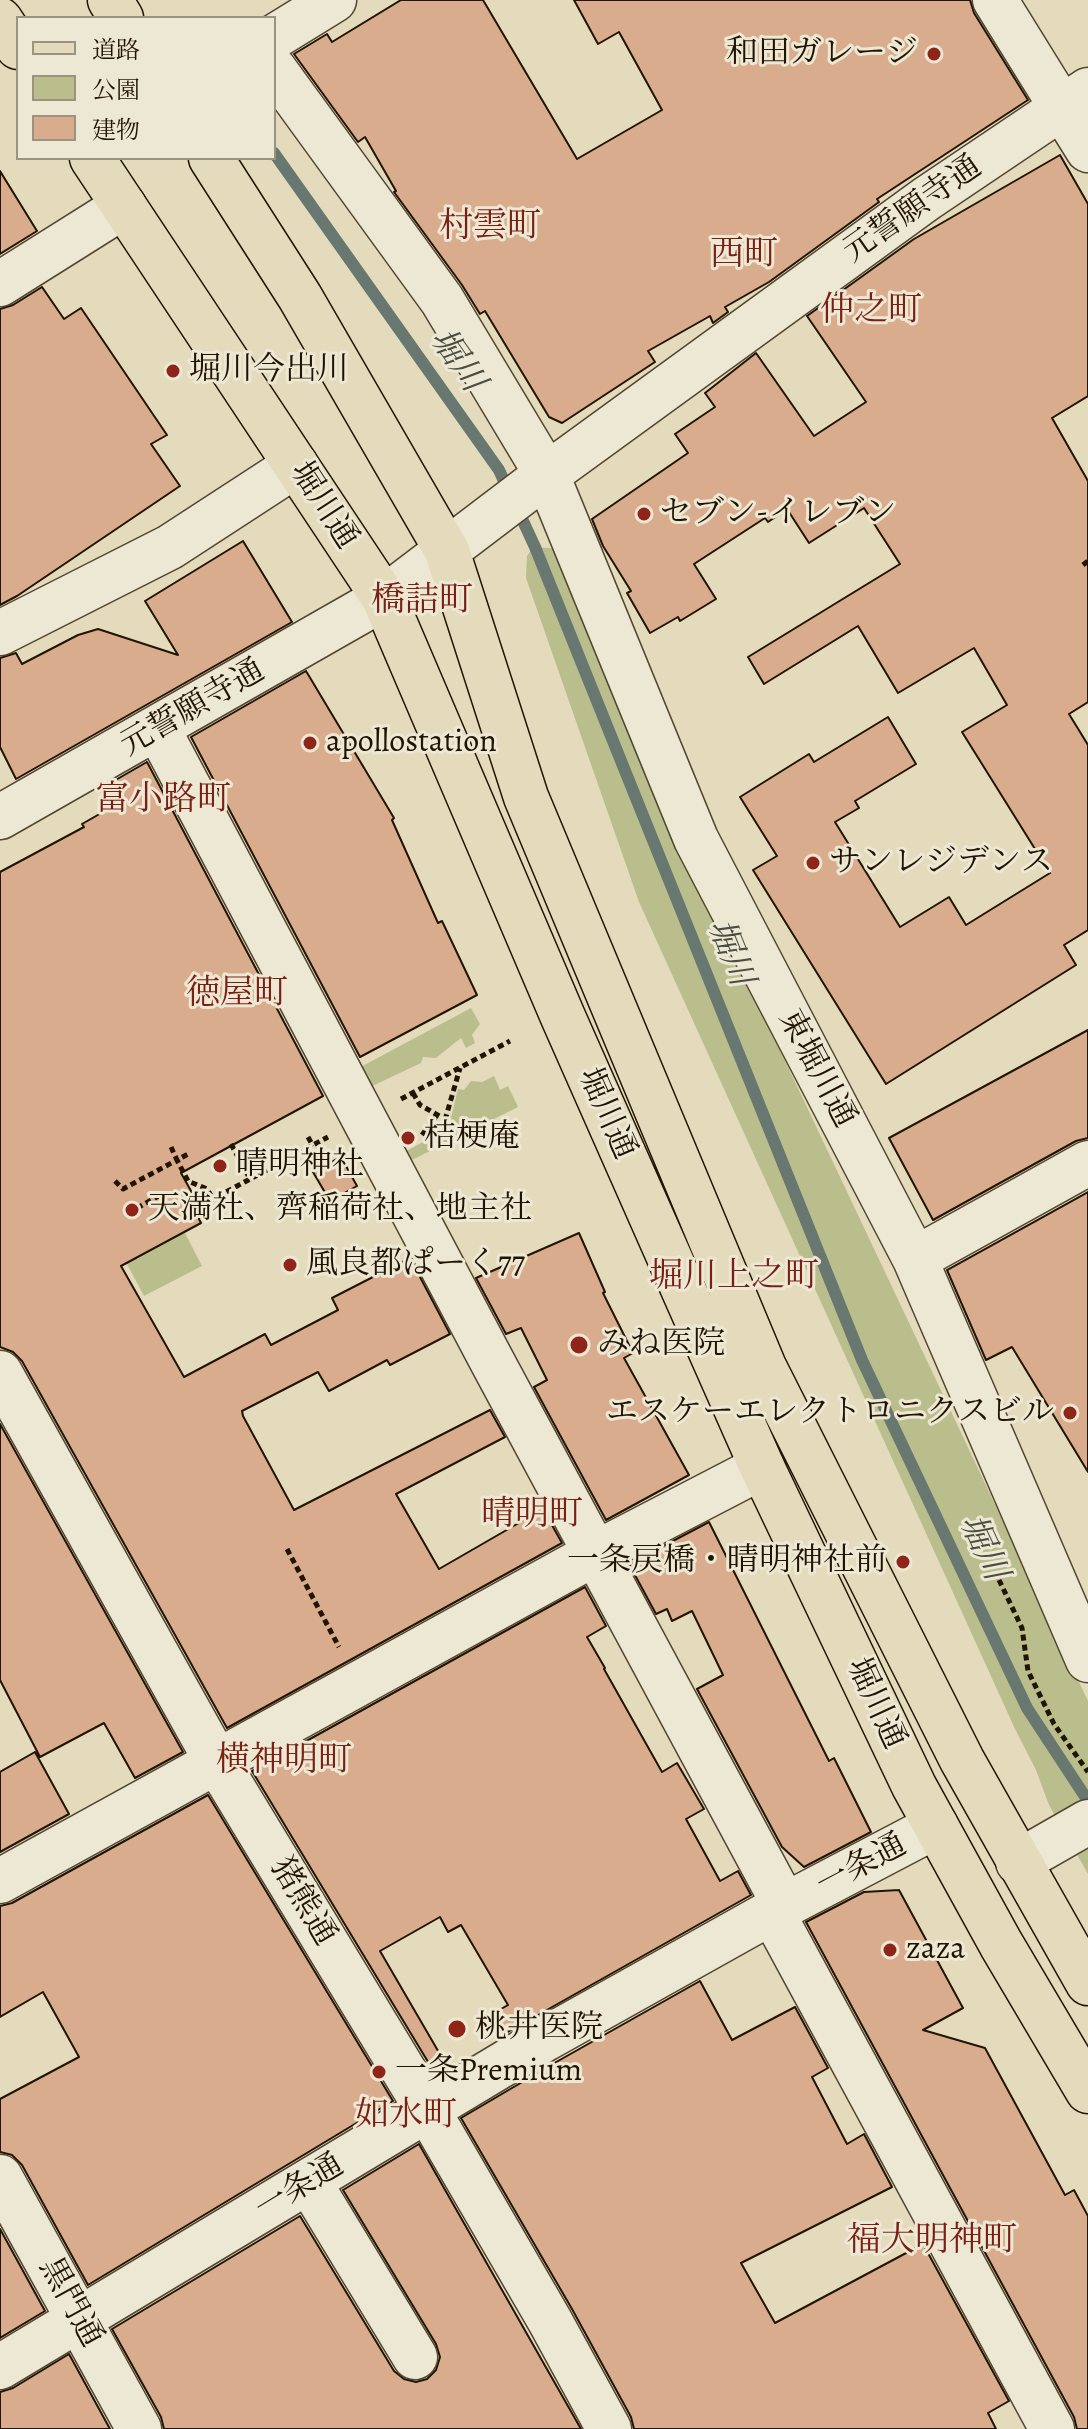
<!DOCTYPE html>
<html>
<head>
<meta charset="utf-8">
<style>
	body { margin:0 }
	#map { position:relative; width:1088px; height:2429px; overflow:hidden; background:#e4dbbd; font-family:Alegreya,"Noto Serif JP",serif }
	canvas { display:block }
	.legend { position:absolute; left:16px; top:16px; width:260px; height:144px; box-sizing:border-box; background:#ede8d4; border:2px solid #9b9380; margin:0; padding:10px 14px; list-style:none; font-size:24px; color:#211402 }
	.legend li { display:flex; align-items:center; gap:16px; height:40px }
	.legend b { width:40px; border:2px solid #9b9380 }
</style>
</head>
<body>
<div id="map">
<canvas width="1088" height="2429"></canvas>
<ul class="legend">
<li><b style="height:10px;background:#e4dbbd"></b>道路</li>
<li><b style="height:22px;background:#babe8d"></b>公園</li>
<li><b style="height:22px;background:#d9ac8d"></b>建物</li>
</ul>
</div>
<script>
const g = document.querySelector('canvas').getContext('2d');
g.lineJoin = 'round';
function fillPath(path, color) { g.fillStyle = color; g.fill(path, 'evenodd'); }
const toPath = rows => new Path2D(rows.map(r => 'M' + r).join(''));
function trace(path, color, width, dash) { g.strokeStyle = color; g.lineWidth = width; g.lineCap = dash ? 'butt' : 'round'; g.setLineDash(dash || []); g.stroke(path); }
function label(font, color, halo, rows, align = 'center') {
  g.font = font + ' Alegreya,"Noto Serif JP",serif'; g.lineWidth = 6; g.setLineDash([]); g.textBaseline = 'middle'; g.strokeStyle = halo; g.fillStyle = color; for (const [text, x, y, turn = 0] of rows) {
    g.save(); g.translate(x, y); g.rotate((+turn || 0) * Math.PI / 180); g.textAlign = isNaN(turn) ? turn : align; if (halo) g.strokeText(text, 0, 0); g.fillText(text, 0, 0); g.restore();
  }
}
fillPath(toPath([
	[533,547,563,549,681,841,1088,1701,1088,1874,1049,1805,1036,1770,1015,1729,639,902,526,578,527,556],
	[471,1008,480,1024,472,1035,475,1043,466,1048,461,1038,436,1058,423,1057,421,1063,366,1089,355,1070],
	[494,1076,500,1090,508,1086,518,1107,406,1163,401,1154,452,1126,451,1118,458,1089,464,1090,471,1081,482,1082],
	[99,1211,121,1229,137,1259,185,1233,202,1266,144,1296]
]), '#babe8d');
trace(toPath([
	[274,153,499,470,509,492],
	[517,508,535,547,862,1360,1027,1708,1088,1801]
]), '#68776f', 12);
const building = toPath([
	[401,0,483,0,577,159,662,110,619,32,598,44,574,0,970,0,974,13,1028,100,877,199,879,202,769,282,725,307,728,312,713,323,710,316,648,351,655,362,562,423,549,417,485,311,480,314,462,285,394,192,396,191,365,137,358,142,294,54,327,34,332,42,401,0],
	[1060,155,1088,204,1088,396,1052,418,1088,481,1088,702,1069,714,1088,745,1088,930,1064,945,1076,965,886,1084,753,870,777,856,740,797,809,754,814,762,888,717,916,764,855,801,859,808,835,822,900,927,949,897,966,925,1050,873,962,732,1007,705,974,648,898,693,858,626,764,684,748,657,900,564,864,508,809,543,787,509,768,522,765,518,694,564,716,599,680,621,678,617,650,633,627,593,631,591,603,546,592,519,688,453,675,434,715,407,705,393,756,353,814,436,866,402,807,316,914,239,1060,155],
	[0,171,37,231,0,254,0,171],
	[42,287,64,319,81,308,167,435,151,444,180,486,17,596,0,605,0,309,13,305,42,287],
	[243,541,292,622,16,779,0,747,0,658,16,653,22,664,78,635,98,629,178,655,145,601,243,541],
	[306,671,394,818,392,820,438,923,442,921,477,995,360,1057,191,737,306,671],
	[147,762,323,1096,181,1173,205,1216,199,1219,201,1223,121,1266,184,1377,265,1334,271,1345,338,1310,332,1298,410,1258,450,1334,390,1365,387,1360,329,1391,318,1372,242,1411,243,1416,294,1510,490,1410,505,1437,396,1494,439,1569,543,1509,562,1543,227,1728,22,1361,13,1352,0,1347,0,872,84,827,82,824,110,808,100,789,147,762],
	[1088,1030,1088,1138,1076,1141,933,1220,889,1138,1088,1030],
	[341,1157,357,1186,330,1201,313,1172,341,1157],
	[1088,1192,1088,1472,1012,1347,986,1360,947,1270,1088,1192],
	[579,1233,605,1292,603,1293,633,1353,624,1358,689,1475,606,1520,534,1387,547,1380,521,1328,506,1334,476,1278,579,1233],
	[0,1424,183,1752,135,1778,104,1723,40,1757,0,1680,0,1424],
	[709,1522,829,1761,834,1758,871,1832,804,1867,782,1847,697,1689,723,1675,692,1611,672,1621,667,1609,656,1614,629,1564,709,1522],
	[585,1587,606,1626,587,1637,605,1668,604,1669,662,1772,677,1763,704,1809,686,1819,720,1881,738,1871,751,1895,506,2033,494,2013,508,2005,461,1925,448,1932,440,1917,380,1951,448,2068,436,2075,252,1771,585,1587],
	[35,1752,69,1814,0,1852,0,1772,35,1752],
	[208,1795,393,2101,88,2285,22,2165,12,2155,0,2152,0,2099,79,2057,43,1992,0,2017,0,1906,12,1903,208,1795],
	[899,1890,963,2008,923,2030,985,2048,1065,2195,1074,2190,1088,2216,1088,2429,1077,2429,1074,2417,806,1922,864,1892,899,1890],
	[700,1981,732,2040,795,2007,828,2068,812,2077,847,2144,864,2134,892,2187,741,2263,775,2323,923,2244,1009,2401,988,2413,996,2429,634,2429,631,2417,572,2309,461,2118,558,2061,700,1981],
	[419,2144,581,2429,164,2429,161,2417,112,2329,300,2216,394,2371,404,2379,416,2382,427,2379,436,2370,440,2357,436,2344,343,2190,419,2144],
	[0,2229,45,2311,0,2338,0,2229],
	[69,2354,110,2429,0,2429,0,2392,13,2388,69,2354]
]);
fillPath(building, '#d9ac8d');
trace(building, '#211402', 2);
const minor = toPath([
	[995,0,1088,150],
	[274,37,334,0],
	[274,69,442,300,547,475,696,839,915,1259,1088,1660],
	[0,284,124,206],
	[0,633,170,547,296,465],
	[158,729,493,1363,785,1906],
	[0,817,384,598,534,484,926,199,1088,90],
	[915,1259,1088,1163],
	[0,1373,217,1762,427,2109,550,2321,609,2429],
	[1018,1862,1088,1822],
	[0,1881,596,1553,762,1467],
	[772,1912,1052,2429],
	[0,2177,139,2429],
	[309,2182,415,2357],
	[0,2367,545,2039,772,1912,936,1826]
]);
const major = toPath([
	[110,0,121,18],
	[0,20,18,47],
	[92,158,384,598,563,1017,762,1467,914,1786,1001,1944,1088,2091],
	[211,158,300,297,447,551,526,797,764,1367,962,1760,1088,1983]
]);
trace(minor, '#524631', 47);
trace(major, '#211402', 47);
trace(toPath([
	[1083,565,1088,561],
	[413,1093,420,1105,452,1123],
	[401,1099,510,1041],
	[445,1120,460,1068],
	[422,1135,437,1115],
	[308,1137,313,1146],
	[231,1144,250,1179],
	[171,1147,177,1160,190,1153],
	[115,1181,123,1189,177,1160,188,1181,207,1189,213,1199],
	[200,1206,328,1137],
	[137,1208,164,1193],
	[287,1549,339,1647],
	[999,1580,1022,1628,1028,1671,1054,1724,1088,1772]
]), '#211402', 5, [6, 4]);
trace(minor, '#ede8d4', 44);
trace(major, '#e4dbbd', 44);
for (const [x, y, r, color] of [
	[934,54,8,"#8f2418"],
	[173,371,8,"#8f2418"],
	[644,514,8,"#8f2418"],
	[310,743,8,"#8f2418"],
	[813,863,8,"#8f2418"],
	[408,1138,8,"#8f2418"],
	[220,1166,8,"#8f2418"],
	[132,1210,8,"#8f2418"],
	[290,1265,8,"#8f2418"],
	[579,1345,10,"#8f2418"],
	[1070,1413,8,"#8f2418"],
	[903,1562,8,"#8f2418"],
	[890,1950,8,"#8f2418"],
	[457,2029,10,"#8f2418"],
	[379,2072,8,"#8f2418"]
]) { const dot = new Path2D(); dot.arc(x, y, r, 0, 2 * Math.PI); g.fillStyle = color; g.fill(dot); trace(dot, '#ede8d4', 3); }
label('32px', '#211402', '#ede8d4', [
	["和田ガレージ",918,54,"right"],
	["堀川今出川",189,371],
	["セブン-イレブン",660,514],
	["apollostation",326,743],
	["サンレジデンス",829,863],
	["桔梗庵",424,1138],
	["晴明神社",236,1166],
	["天満社、齊稲荷社、地主社",148,1210],
	["風良都ぱーく77",306,1265],
	["みね医院",597,1345],
	["エスケーエレクトロニクスビル",1054,1413,"right"],
	["一条戻橋・晴明神社前",887,1562,"right"],
	["zaza",906,1950],
	["桃井医院",475,2029],
	["一条Premium",395,2072]
], 'left');
label('32px', '#211402', '#ede8d4', [
	["元誓願寺通",913,210,-35],
	["堀川通",323,506,57],
	["元誓願寺通",193,709,-30],
	["東堀川通",816,1069,62],
	["堀川通",606,1114,66],
	["堀川通",875,1704,65],
	["一条通",862,1866,-28],
	["猪熊通",302,1902,59],
	["一条通",300,2188,-31],
	["黒門通",70,2303,61]
]);
label('34px', '#7a1f14', '#ede8d4', [
	["村雲町",490,228],
	["西町",744,256],
	["仲之町",871,312],
	["橋詰町",422,602],
	["富小路町",163,801],
	["徳屋町",237,995],
	["堀川上之町",734,1278],
	["晴明町",532,1516],
	["横神明町",284,1762],
	["如水町",406,2117],
	["福大明神町",932,2242]
]);
label('italic 34px', '#4a4e42', '#ede8d4', [
	["堀川",456,361,55],
	["堀川",729,953,68],
	["堀川",982,1548,65]
]);
</script>
</body>
</html>
